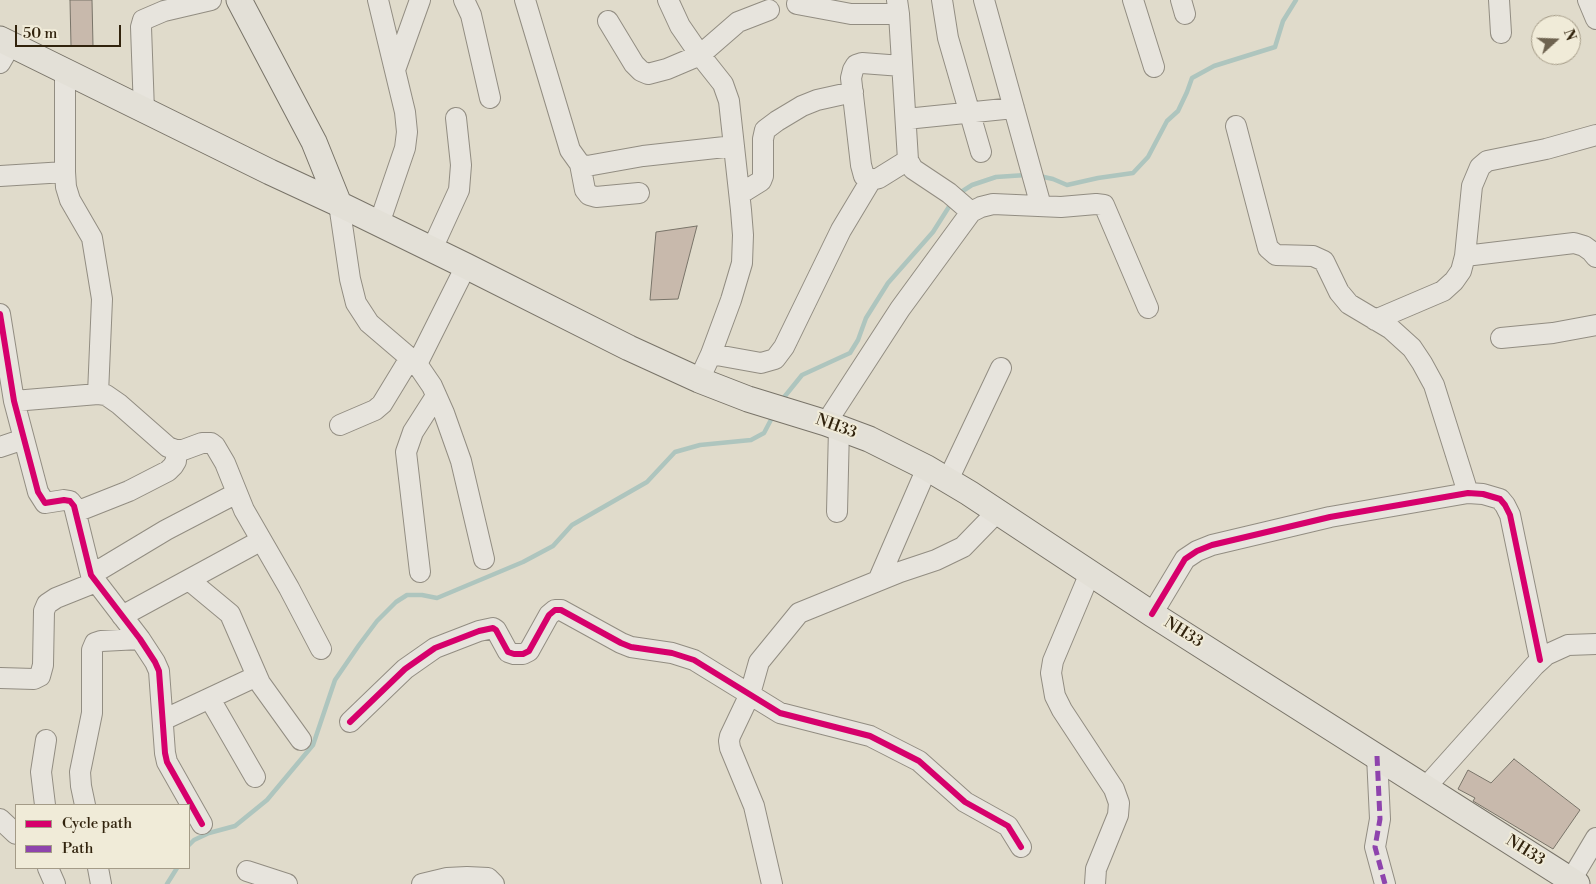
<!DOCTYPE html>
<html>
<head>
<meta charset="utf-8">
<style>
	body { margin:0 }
	#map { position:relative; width:1596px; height:884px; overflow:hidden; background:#e0dbcb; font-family:"Libre Bodoni",serif }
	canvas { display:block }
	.legend { position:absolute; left:15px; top:804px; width:175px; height:65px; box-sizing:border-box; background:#f0ebd8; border:1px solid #a49b87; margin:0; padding:6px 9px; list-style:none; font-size:15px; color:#31230d }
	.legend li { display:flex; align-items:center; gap:10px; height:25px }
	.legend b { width:25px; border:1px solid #a49b87 }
	.north { position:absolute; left:1531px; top:15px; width:50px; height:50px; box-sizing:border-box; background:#f0ebd8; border:1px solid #a49b87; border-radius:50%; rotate:70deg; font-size:14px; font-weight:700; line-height:20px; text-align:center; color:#31230d }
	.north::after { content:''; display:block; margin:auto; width:18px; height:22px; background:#6e6350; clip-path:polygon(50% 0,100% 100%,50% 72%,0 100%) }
	.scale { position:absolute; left:15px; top:25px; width:106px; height:22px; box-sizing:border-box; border:2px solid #31230d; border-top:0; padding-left:6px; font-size:15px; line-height:18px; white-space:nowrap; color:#31230d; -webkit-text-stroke:4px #f0ebd8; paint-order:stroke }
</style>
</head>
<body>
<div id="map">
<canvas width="1596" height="884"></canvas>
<ul class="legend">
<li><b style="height:6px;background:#d6006c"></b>Cycle path</li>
<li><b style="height:6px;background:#8e44ad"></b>Path</li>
</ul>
<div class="north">N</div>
<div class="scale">50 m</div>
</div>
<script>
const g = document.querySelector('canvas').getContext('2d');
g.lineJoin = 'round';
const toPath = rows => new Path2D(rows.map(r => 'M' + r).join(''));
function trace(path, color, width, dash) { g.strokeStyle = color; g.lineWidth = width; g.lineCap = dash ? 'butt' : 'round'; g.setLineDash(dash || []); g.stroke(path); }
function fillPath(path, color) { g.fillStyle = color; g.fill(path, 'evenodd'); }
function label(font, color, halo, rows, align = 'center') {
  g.font = font + ' "Libre Bodoni",serif'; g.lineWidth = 4; g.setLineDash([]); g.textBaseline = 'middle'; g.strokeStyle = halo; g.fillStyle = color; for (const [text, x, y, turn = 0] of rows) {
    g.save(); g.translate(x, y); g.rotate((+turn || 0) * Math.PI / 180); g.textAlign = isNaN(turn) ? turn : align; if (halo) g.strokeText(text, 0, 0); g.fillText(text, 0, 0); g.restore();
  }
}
trace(toPath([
	[1039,176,1053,179,1067,185,1098,178,1133,173,1148,157,1167,121,1178,111,1187,92,1192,78,1214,66,1275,47,1283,21,1296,0],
	[958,194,972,185,996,177,1026,175],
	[781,401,802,375,850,353,858,340,866,318,888,283,933,232,952,202],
	[189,845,194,840,209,833,235,826,267,800,313,745,335,680,359,645,377,621,396,602,407,595,422,595,437,598,523,562,553,546,572,525,647,482,675,452,700,445,751,440,764,433,774,414],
	[167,884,177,868]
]), '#aec5be', 4.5);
const building = toPath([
	[70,0,92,0,93,46,71,46,70,0],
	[697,226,678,299,650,300,656,232,697,226],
	[1514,759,1580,810,1553,849,1473,801,1475,798,1458,789,1468,770,1491,783,1514,759]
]);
fillPath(building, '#c8b9ac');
trace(building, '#797469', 1);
const minor = toPath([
	[378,0,405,112,407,132,405,148,379,224],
	[464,0,471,15,490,98],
	[525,0,570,150,580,164,587,166,643,156,734,146],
	[668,0,680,26,700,55,723,84,729,101,741,210,743,235,742,263,731,300,711,354,699,380],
	[897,0,899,14,908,160,913,169,949,193,971,212],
	[942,0,948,38,981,152],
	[984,0,1041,206],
	[1133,0,1154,67],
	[1181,0,1185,14],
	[1499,0,1501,33],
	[1588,0,1596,19],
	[797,4,851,14,899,14],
	[608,21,634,64,641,71,648,74,667,69,700,55,738,22,769,10],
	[0,63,11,44],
	[902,66,862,63,856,65,853,70,851,78,861,165,864,176,871,180,879,178,908,160],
	[395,70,420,0],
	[65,71,65,172,66,187,70,200,92,238,102,299,98,394],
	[144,111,141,27,143,20,164,11,211,0],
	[906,119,1014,108],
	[1236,126,1268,248,1276,255,1313,256,1324,261,1339,292,1349,304,1391,329,1412,348,1422,363,1434,385,1468,493],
	[580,164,585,190,589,195,596,197,639,193],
	[0,176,65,172],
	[740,194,761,181,763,176,763,139,765,130,777,121,802,106,817,100,853,92],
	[339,204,350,279,356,303,369,323,417,364,432,386,444,413,461,461,484,559],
	[432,249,459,190,461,165,456,118],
	[1465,256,1574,243,1584,246,1591,251,1596,257],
	[0,314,14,401,38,492,45,503,64,500,70,501,74,506,91,575,140,639,155,662,159,671,165,753,167,762,202,824],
	[1375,320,1443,291,1454,281,1461,271,1465,256,1472,186,1480,167,1487,161,1546,149,1596,135],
	[1501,338,1553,333,1596,325],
	[711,354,761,363,775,359,784,347,841,230,871,180],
	[417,364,466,266],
	[14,401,98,394,106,395,119,404,168,447,176,450,183,450,202,443,211,443,215,446,225,463,244,510,289,588,321,649],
	[826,423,900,309,971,212,981,207,993,204,1061,207,1096,204,1104,205,1148,308],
	[340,425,375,410,382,404,410,358],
	[0,447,24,439],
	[948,480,1001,368],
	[76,512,129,491,168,471,173,466,176,461,176,450],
	[837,512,839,428],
	[420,572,406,452,413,432,436,396],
	[1090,573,1053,661,1051,673,1055,696,1062,710,1114,789,1119,803,1118,815,1096,869,1095,884],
	[91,575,166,530,237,493],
	[189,580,230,614,260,683,301,740],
	[878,581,927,468],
	[1152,614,1185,559,1197,551,1212,545,1330,517,1468,493,1483,494,1500,499,1505,505,1510,515,1540,660],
	[122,616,260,541],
	[0,678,34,679,40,676,43,665,44,611,47,604,56,598,96,582],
	[210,699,255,777],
	[163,720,257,676],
	[350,722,405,669,435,648,479,631,493,628,496,630,508,652,514,654,523,654,529,651,549,615,555,610,561,610,621,643,631,647,672,653,694,660,780,713,870,736,919,761,965,802,1008,826,1021,847],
	[1377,756,1380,819,1375,847,1385,884],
	[1425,788,1535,665,1546,655,1568,645,1596,644],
	[45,805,41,772,46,740],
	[85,805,81,786,80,772,92,713,92,650,95,643,101,641,140,639],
	[0,819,16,834],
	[48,868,55,884],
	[98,868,101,884],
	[247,871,287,884],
	[1571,880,1596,838],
	[422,884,447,878,467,877,488,878,494,884],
	[772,884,754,806,730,748,729,741,730,736,750,694,759,662,799,613,900,572,936,560,963,547,998,511]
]);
const major = toPath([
	[239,0,314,142,339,204],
	[0,39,270,172,339,204,466,266,629,348,699,380,748,399,826,423,869,439,927,468,969,493,1152,614,1577,884]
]);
trace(minor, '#928d82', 22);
trace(major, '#797469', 27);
trace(minor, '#e7e4dd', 20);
trace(major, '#e3e0d7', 25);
trace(toPath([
	[1377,756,1380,819,1375,847,1385,884]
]), '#8e44ad', 5, [10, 5]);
trace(toPath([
	[0,314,14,401,38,492,45,503,64,500,70,501,74,506,91,575,140,639,155,662,159,671,165,753,167,762,202,824],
	[1152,614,1185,559,1197,551,1212,545,1330,517,1468,493,1483,494,1500,499,1505,505,1510,515,1540,660],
	[350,722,405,669,435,648,479,631,493,628,496,630,508,652,514,654,523,654,529,651,549,615,555,610,561,610,621,643,631,647,672,653,694,660,780,713,870,736,919,761,965,802,1008,826,1021,847]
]), '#d6006c', 6);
label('16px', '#31230d', '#f0ebd8', [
	["NH33",836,427,20],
	["NH33",1183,633,32],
	["NH33",1525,851,32]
]);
</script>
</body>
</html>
